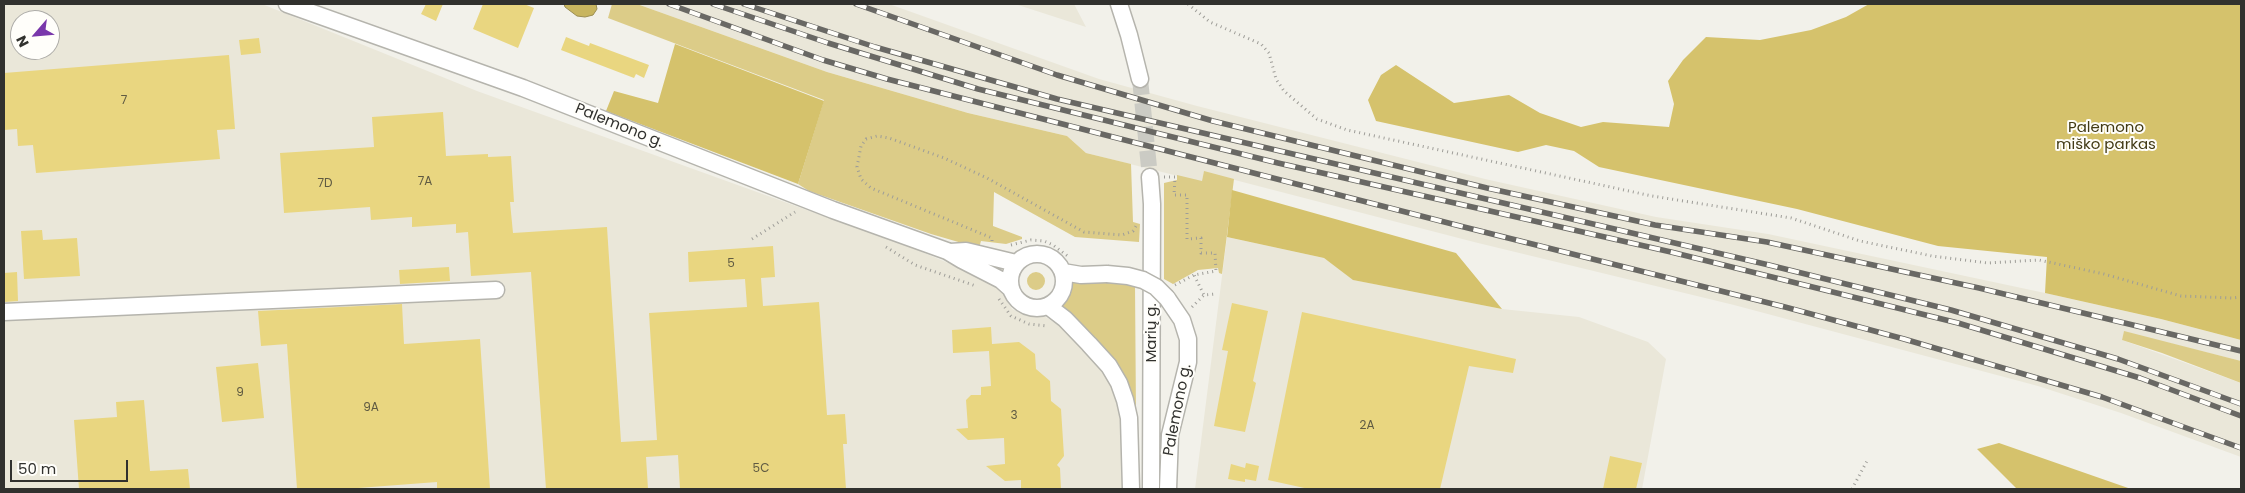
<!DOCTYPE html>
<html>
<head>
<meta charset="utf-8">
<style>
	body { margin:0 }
	#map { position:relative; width:2245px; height:493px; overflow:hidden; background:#f2f1ea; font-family:Poppins,sans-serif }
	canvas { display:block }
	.frame { position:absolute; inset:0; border:5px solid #31312e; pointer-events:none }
	.north { position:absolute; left:10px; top:10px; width:50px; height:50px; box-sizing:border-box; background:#fffefa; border:1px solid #adaca8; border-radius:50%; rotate:243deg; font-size:14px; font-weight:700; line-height:20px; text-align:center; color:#31312e }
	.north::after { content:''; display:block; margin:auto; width:18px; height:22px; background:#7937ab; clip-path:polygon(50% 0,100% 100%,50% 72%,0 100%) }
	.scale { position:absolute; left:10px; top:460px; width:118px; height:22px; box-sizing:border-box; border:2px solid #31312e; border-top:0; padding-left:6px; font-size:15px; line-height:18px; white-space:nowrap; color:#31312e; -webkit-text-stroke:4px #fffefa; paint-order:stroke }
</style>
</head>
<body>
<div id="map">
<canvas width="2245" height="493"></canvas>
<div class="frame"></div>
<div class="north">N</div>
<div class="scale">50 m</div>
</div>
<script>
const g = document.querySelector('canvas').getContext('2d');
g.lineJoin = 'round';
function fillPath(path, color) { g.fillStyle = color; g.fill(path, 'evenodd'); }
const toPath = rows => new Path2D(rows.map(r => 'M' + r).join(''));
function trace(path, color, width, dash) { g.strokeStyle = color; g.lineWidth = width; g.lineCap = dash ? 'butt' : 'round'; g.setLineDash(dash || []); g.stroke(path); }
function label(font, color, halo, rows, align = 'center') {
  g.font = font + ' Poppins,sans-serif'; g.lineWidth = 4; g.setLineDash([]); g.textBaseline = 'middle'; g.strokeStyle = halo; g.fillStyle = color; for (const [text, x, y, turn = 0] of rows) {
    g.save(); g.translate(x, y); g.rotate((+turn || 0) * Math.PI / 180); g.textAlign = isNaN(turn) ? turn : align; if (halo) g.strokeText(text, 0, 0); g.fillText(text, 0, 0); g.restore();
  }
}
fillPath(toPath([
	[4,4,262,4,477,91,915,249,967,271,1000,288,1012,309,1027,316,1044,316,1063,328,1104,370,1117,394,1123,420,1123,489,4,489],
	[20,20,50,20,50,50,20,50],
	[637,4,889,4,1099,79,1197,106,1485,179,1656,217,1768,234,2045,293,2161,319,2241,340,2241,361,2124,332,2122,340,2241,383,2241,457,2121,413,2038,386,1734,305,1474,242,1204,172,1202,182,1086,153,1067,136,968,113,827,72],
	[1015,4,1074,4,1086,27],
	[1227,237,1324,258,1354,280,1502,309,1579,317,1648,342,1666,359,1642,489,1195,489]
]), '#eae7d9');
fillPath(toPath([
	[612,4,637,4,827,72,968,113,1067,136,1086,153,1131,164,1133,222,1140,224,1139,242,1075,237,994,192,993,226,1022,237,1022,239,1006,244,981,241,979,248,931,234,809,191,798,184,824,100,608,18],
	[1204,171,1234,179,1222,274,1219,273,1218,268,1198,270,1173,284,1164,279,1164,183,1177,180,1177,175,1202,181],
	'1027 281a9 9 0 1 1 18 0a9 9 0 1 1-18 0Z',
	[1104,281,1135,285,1136,416,1061,307,1069,298,1072,282],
	[2124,331,2241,361,2241,383,2162,353,2122,340]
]), '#dccc88');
fillPath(toPath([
	[1869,4,2241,4,2241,340,2161,319,2045,293,2047,257,1938,246,1797,209,1599,167,1574,151,1546,145,1518,152,1376,121,1368,100,1381,75,1396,65,1454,103,1509,95,1540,113,1581,127,1603,122,1669,127,1674,104,1668,81,1683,60,1706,37,1760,40,1811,30,1846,17],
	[675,44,824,101,798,184,606,111,614,91,658,103],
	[1232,190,1456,253,1502,309,1353,280,1324,258,1227,237],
	[1999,443,2131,489,2017,489,1977,449]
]), '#d5c26c');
const water = toPath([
	[564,4,596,4,597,9,593,15,585,17,577,16,565,7,564,4]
]);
fillPath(water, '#c8b55f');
trace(water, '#9b8d50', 1);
fillPath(toPath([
	[426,4,443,4,436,21,421,14],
	[483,4,524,4,534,8,518,48,473,29],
	[566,37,589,46,590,43,649,65,644,78,636,74,634,78,561,50],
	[259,38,261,53,241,55,239,40],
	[229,55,235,129,217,130,220,159,36,173,33,145,18,146,17,129,4,130,4,73],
	[443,112,446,156,488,154,488,157,511,156,514,202,510,202,513,233,607,227,621,442,657,440,649,313,747,307,745,279,689,282,688,252,773,246,775,277,761,278,763,306,819,302,827,415,845,414,847,444,843,444,846,489,680,489,678,455,646,457,648,489,546,489,531,272,471,276,468,232,456,233,456,224,412,227,412,217,371,220,370,207,284,213,280,153,374,147,372,117],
	[42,230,43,240,77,238,80,276,24,279,21,231],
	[449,267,450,281,400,284,399,270],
	[17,272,18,301,4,302,4,273],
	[1232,303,1268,311,1253,381,1256,383,1245,432,1214,426,1228,351,1222,350],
	[402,304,404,344,480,339,490,489,437,489,437,482,345,489,297,489,287,344,261,346,258,311],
	[1302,312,1516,359,1513,373,1469,366,1440,489,1309,489,1268,480],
	[991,327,992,344,1019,342,1035,354,1036,369,1050,381,1051,401,1061,409,1064,456,1057,465,1060,468,1061,489,1021,489,1021,480,1005,481,986,466,1005,464,1004,438,968,440,956,429,968,428,966,400,971,395,981,395,981,387,991,386,989,351,953,353,952,330],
	[258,363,264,418,222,422,216,367],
	[144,400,150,471,188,469,190,489,79,489,74,420,117,417,116,402],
	[1610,456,1642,463,1636,489,1603,489],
	[1246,463,1259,466,1256,481,1245,479,1245,482,1228,479,1231,464,1245,468]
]), '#e9d680');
trace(toPath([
	[1140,79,1150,177]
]), '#cbcbc4', 16, [16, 8]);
const minor = toPath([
	[287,4,523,88,833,210,947,251,962,260,1001,280,1010,288],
	[1119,4,1129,35,1140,79],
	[1150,177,1152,204,1151,489],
	[950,252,966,251,1016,263],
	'1010 281a27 27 0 1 1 54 0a27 27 0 1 1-54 0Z',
	[1063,272,1081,275,1107,274],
	[1167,298,1182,320,1188,339,1188,362,1170,435,1168,489],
	[1048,306,1065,319,1089,344,1109,366,1119,383,1125,400,1129,418,1131,489],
	[4,312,496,290]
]);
trace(minor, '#b5b4ad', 19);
trace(toPath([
	[1188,4,1210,22,1261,44,1269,53,1276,79,1284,91,1317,119,1347,130,1652,196,1791,218,1860,241,1932,256,1988,263,2039,260,2104,274,2181,296,2233,298,2241,297],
	[1164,177,1175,177,1174,195,1187,195,1187,239,1201,238,1201,253,1215,253,1216,271,1194,275,1204,295,1215,294],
	[752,239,795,212],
	[992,241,992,238,871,188,861,179,857,167,861,146,866,139,877,136,889,138,944,158,987,178,1084,232,1122,235,1133,231,1136,226],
	[1011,245,1031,240,1044,241,1053,245,1069,257],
	[886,247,915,265,976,286],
	[1175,285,1194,275],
	[999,299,1011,316,1029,324,1047,326],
	[1192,307,1204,295],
	[1852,489,1867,461]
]), '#9e9d98', 3, [1, 4]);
trace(minor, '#fff', 16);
const rail = toPath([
	[669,4,823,60,887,79,1464,227,1785,307,1904,339,2102,397,2241,448],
	[713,4,828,43,978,89,1278,163,1671,252,1958,323,2140,378,2241,416],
	[744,4,875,47,1057,99,1769,265,1951,310,2118,359,2241,404],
	[856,4,1057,75,1213,121,1487,188,1655,225,1767,242,1979,288,2241,351]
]);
trace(rail, '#696864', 5.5);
trace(rail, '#fffefa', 4, [11]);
const minorBridge = toPath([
	[1107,274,1128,276,1143,280,1156,287,1167,298]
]);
trace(minorBridge, '#b5b4ad', 19, []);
trace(minorBridge, '#fff', 16);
label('12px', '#5f5a42', null, [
	["7",124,101],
	["7A",425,182],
	["7D",325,184],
	["5",731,264],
	["9",240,393],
	["9A",371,408],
	["3",1014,416],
	["2A",1367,426],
	["5C",761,469]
]);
label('15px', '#31312e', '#fffefa', [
	["Palemono g.",619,126,22],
	["Marių g.",1152,333,-90],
	["Palemono g.",1178,410,-79]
]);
label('15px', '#433b16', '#fffefa', [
	["Palemono",2106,128],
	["miško parkas",2106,145]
]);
</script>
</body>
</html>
